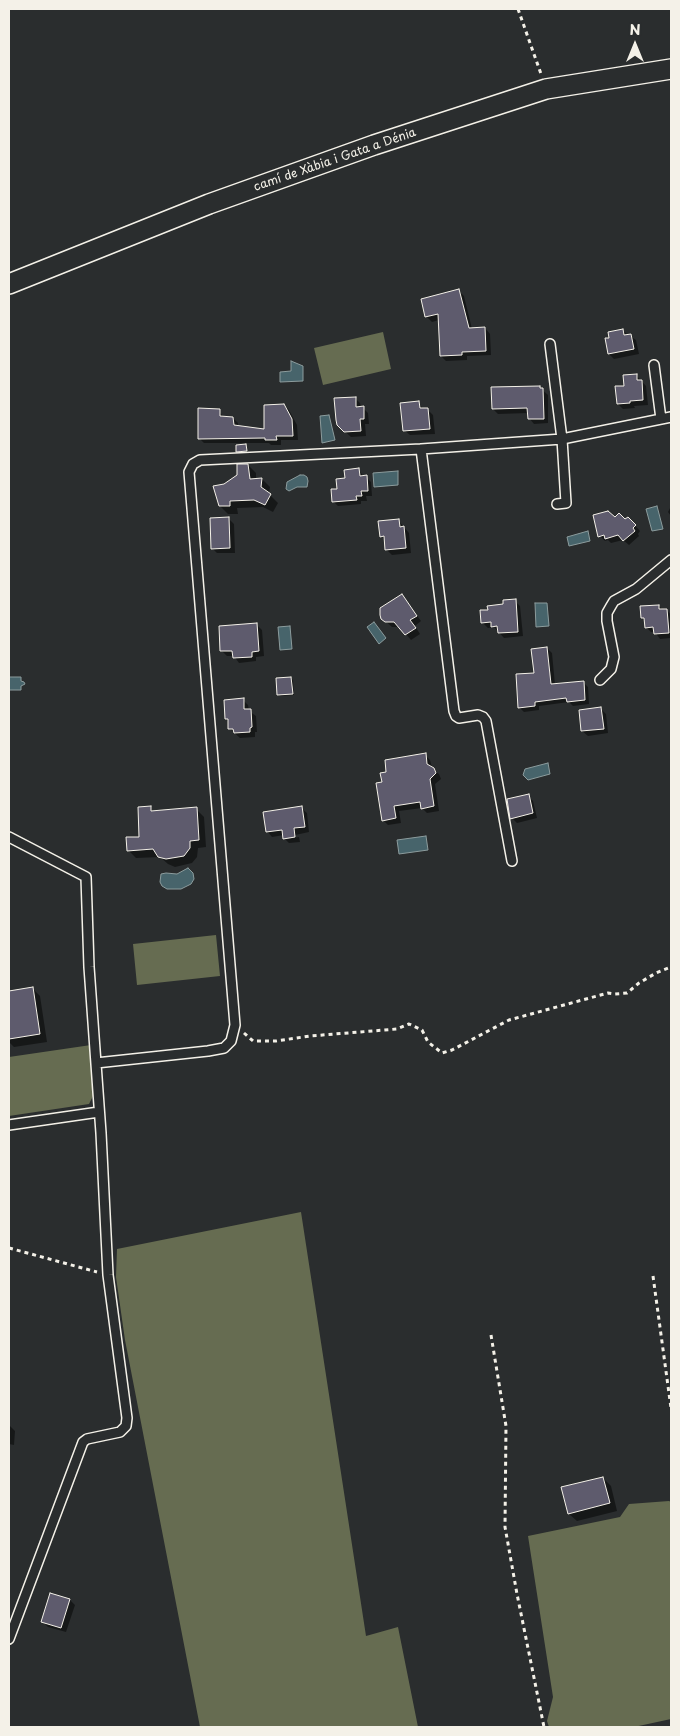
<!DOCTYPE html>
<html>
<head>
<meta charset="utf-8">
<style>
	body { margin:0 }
	#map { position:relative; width:680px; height:1736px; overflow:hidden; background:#2a2d2e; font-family:"Playpen Sans",sans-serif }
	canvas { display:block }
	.frame { position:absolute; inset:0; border:10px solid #f4f1e8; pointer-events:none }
	.north { position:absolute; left:610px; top:20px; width:50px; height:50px; -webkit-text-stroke:4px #2a2d2e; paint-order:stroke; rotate:0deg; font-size:14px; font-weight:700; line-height:20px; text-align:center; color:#f4f1e8 }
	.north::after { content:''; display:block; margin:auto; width:18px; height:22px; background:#f4f1e8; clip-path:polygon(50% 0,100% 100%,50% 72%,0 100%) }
</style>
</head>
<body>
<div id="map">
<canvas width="680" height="1736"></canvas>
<div class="frame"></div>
<div class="north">N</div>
</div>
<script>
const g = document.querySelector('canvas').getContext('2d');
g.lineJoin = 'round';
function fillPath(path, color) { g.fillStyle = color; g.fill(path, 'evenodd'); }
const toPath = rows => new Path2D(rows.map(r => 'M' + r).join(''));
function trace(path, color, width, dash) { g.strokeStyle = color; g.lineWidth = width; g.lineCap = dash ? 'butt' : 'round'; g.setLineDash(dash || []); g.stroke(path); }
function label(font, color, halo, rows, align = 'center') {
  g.font = font + ' "Playpen Sans",sans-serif'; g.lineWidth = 4; g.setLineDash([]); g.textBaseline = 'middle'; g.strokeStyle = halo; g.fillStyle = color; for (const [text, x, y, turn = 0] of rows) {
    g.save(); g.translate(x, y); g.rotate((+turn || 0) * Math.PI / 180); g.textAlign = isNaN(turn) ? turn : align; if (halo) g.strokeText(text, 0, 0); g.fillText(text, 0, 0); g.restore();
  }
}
fillPath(toPath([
	[383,332,391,369,323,385,314,348],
	[216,935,220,976,137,985,133,944],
	[91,1045,94,1094,89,1104,9,1116,9,1057],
	[301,1212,366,1636,398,1627,418,1727,200,1727,125,1340,116,1277,117,1249],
	[669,1501,671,1502,671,1719,634,1727,549,1727,547,1721,553,1697,528,1536,620,1517,629,1504]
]), '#666c51');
const water = toPath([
	[291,361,303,366,303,381,280,382,280,372,291,371,291,361],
	[329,415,335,440,322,443,320,416,329,415],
	[398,471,398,485,374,487,373,473,398,471],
	[300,475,304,475,307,477,308,481,307,487,297,487,289,491,286,489,287,482,300,475],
	[657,506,663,529,652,531,646,509,657,506],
	[588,531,590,541,569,546,567,537,588,531],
	[535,603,547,603,549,626,536,627,535,603],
	[374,622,386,638,379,644,367,627,374,622],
	[290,626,292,649,280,650,278,627,290,626],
	[9,677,21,677,21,681,24,682,25,684,21,686,21,690,9,690,9,677],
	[548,763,550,774,528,780,523,775,525,769,548,763],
	[426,836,428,850,399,854,397,840,426,836],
	[188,868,193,873,194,879,191,884,181,889,167,889,162,886,160,882,161,874,166,873,177,874,188,868]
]);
fillPath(water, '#47646b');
trace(water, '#8c9c9d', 1);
fillPath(toPath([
	[459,291,464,296,472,329,485,328,490,334,491,355,467,356,467,360,446,361,441,356,439,320,432,322,427,317],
	[623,331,636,340,639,354,614,359,609,354,606,339,611,339],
	[636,375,646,386,648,405,634,406,635,408,623,409,618,404,626,387],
	[539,387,548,395,548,423,534,424,529,418,529,413,498,414,493,409],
	[355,398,360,403,361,408,363,408,368,413,369,424,365,424,366,436,351,437,338,425],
	[418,402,424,410,427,409,433,415,435,434,410,435,404,430],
	[284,405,289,410,297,425,298,440,281,440,281,445,271,445,269,443,204,443,199,438,219,411,224,418,233,418,238,423,238,427,266,430],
	[248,465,256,473,256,480,262,479,270,487,269,494,278,503,273,512,263,507,237,508,238,514,228,514,220,506,224,486,239,476],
	[359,470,364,477,366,477,371,482,372,496,366,496,367,501,361,501,361,504,338,506,333,501,339,490,346,479],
	[671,506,671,516,668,512],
	[229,519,234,524,235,553,217,553,212,548],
	[615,519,633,523,640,531,638,534,639,536,629,545,623,540,611,543,608,540,605,541,600,536],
	[398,520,409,533,411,553,392,555,387,550,386,541,381,536],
	[402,596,421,621,415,626,420,634,411,640,400,627,392,627,382,618],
	[515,601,520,606,523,636,504,638,494,627,488,628,482,622,489,611],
	[659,606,663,610,667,610,671,615,671,638,660,639,655,632,651,632,646,627,645,621,642,618],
	[257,625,262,630,264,656,256,657,256,661,239,663,234,656,227,656,222,651],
	[547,648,552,653,555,685,583,682,588,687,589,704,573,706,569,702,539,706,539,710,524,712,519,707],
	[291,678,293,680,294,695,281,696,278,694],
	[243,700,248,705,249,711,256,716,257,732,255,732,255,737,240,738,230,729,229,722,226,719],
	[601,709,606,714,608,733,588,736,582,731],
	[425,755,430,760,432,768,439,774,441,779,435,784,439,811,427,813,422,808,399,811,401,823,388,825,383,820,383,783,388,773],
	[528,796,533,801,537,818,517,823,512,818],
	[150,808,154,812,196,809,204,817,206,847,198,848,197,857,192,863,175,867,168,864,160,857,136,858,128,850,141,838],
	[301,808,307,813,309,832,286,837,286,839,299,837,300,842,289,843,284,838,284,835,272,837,267,831],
	[32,988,40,996,47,1042,14,1047,9,1042,9,992],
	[9,1425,15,1431,14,1445,9,1444],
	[603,1478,611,1486,617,1511,577,1521,569,1514],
	[51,1594,70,1600,75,1605,66,1632,48,1627,42,1621]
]), '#0007');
const building = toPath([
	[459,289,469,328,485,327,486,351,462,352,462,355,440,356,438,314,425,317,421,299,459,289],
	[623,329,624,335,631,334,634,349,608,354,605,338,609,338,608,332,623,329],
	[637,374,637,380,642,380,643,400,630,401,630,403,617,404,615,386,624,386,623,375,637,374],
	[540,386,540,388,543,388,544,419,528,419,527,408,492,409,491,387,540,386],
	[356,397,356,407,364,406,364,419,360,419,361,431,344,432,337,425,336,420,334,398,356,397],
	[419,401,420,408,428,408,430,429,403,431,400,403,419,401],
	[284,404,292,419,293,436,276,436,277,440,265,440,265,438,198,439,198,408,220,409,220,416,233,417,234,425,264,429,264,405,284,404],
	[246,444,247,451,236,452,236,445,246,444],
	[237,464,248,464,250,479,262,478,261,487,271,494,265,505,254,500,230,501,230,506,219,506,213,486,224,484,237,475,237,464],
	[359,468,360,476,367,475,368,491,361,491,362,496,356,496,357,500,332,502,331,489,337,489,336,479,345,478,344,470,359,468],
	[608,511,615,517,619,513,625,519,628,517,636,525,633,528,635,531,623,541,618,535,605,539,604,535,598,537,593,515,608,511],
	[229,517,230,548,211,549,210,518,229,517],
	[399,519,400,527,404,526,406,548,385,550,384,536,380,537,378,521,399,519],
	[402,594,417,616,410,620,416,628,405,635,394,622,385,622,381,619,380,615,380,608,402,594],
	[516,599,518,632,498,633,497,626,491,627,491,622,481,623,480,610,488,610,487,606,503,604,503,600,516,599],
	[659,605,659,609,667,609,669,633,654,634,653,627,645,628,644,618,641,618,640,606,659,605],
	[257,623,259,651,252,652,252,657,233,658,232,651,220,651,219,626,257,623],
	[547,647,551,684,584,681,585,700,567,702,566,698,535,702,535,706,518,708,516,674,534,673,531,649,547,647],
	[291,677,293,694,277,695,276,678,291,677],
	[244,698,244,709,251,709,252,727,250,728,250,732,234,733,233,729,228,729,228,719,225,719,224,700,244,698],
	[601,707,604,729,581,731,579,710,601,707],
	[426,753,427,764,434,768,436,773,430,779,434,806,421,809,420,802,394,806,396,818,382,821,376,783,382,782,380,773,386,772,385,760,426,753],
	[529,794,533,813,510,819,507,799,529,794],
	[151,806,151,811,197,807,199,840,190,841,190,848,184,856,166,859,158,857,153,849,127,851,126,837,139,837,138,807,151,806],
	[302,806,305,827,294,828,295,837,283,839,282,830,266,832,263,812,302,806],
	[33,987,40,1034,9,1039,9,991,33,987],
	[603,1477,610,1503,568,1514,561,1487,603,1477],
	[50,1593,70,1599,61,1628,41,1622,50,1593]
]);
fillPath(building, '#5e5b6d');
trace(building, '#f4f1e8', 1);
const lane = toPath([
	[550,344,562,439,566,503,557,504],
	[654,365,661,419],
	[421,449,454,711,456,716,459,718,478,715,483,717,486,721,512,861],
	[600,680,611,669,614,657,607,621,607,613,611,606,614,601,636,589,671,560],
	[9,837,86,877,89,967,101,1133,108,1275,127,1418,126,1426,120,1432,87,1439,83,1442,9,1639],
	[96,1063,208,1051,224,1048,231,1041,235,1025,189,472,193,464,200,460,421,449,562,439,671,417],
	[9,1125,99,1112]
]);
const street = toPath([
	[9,284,209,204,374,145,546,89,671,69]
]);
trace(lane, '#f4f1e8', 12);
trace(street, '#f4f1e8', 22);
trace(toPath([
	[518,9,541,74],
	[244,1033,253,1041,276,1041,310,1036,397,1029,409,1024,422,1030,428,1042,442,1053,452,1050,509,1020,608,993,615,994,627,993,639,983,656,973,671,967],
	[9,1248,97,1272],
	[653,1276,671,1408],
	[491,1335,506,1426,505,1527,517,1594,544,1727]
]), '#f4f1e8', 3, [4, 4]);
trace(lane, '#2a2d2e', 9);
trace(street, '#2a2d2e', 19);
label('12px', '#f4f1e8', '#2a2d2e', [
	["camí de Xàbia i Gata a Dénia",335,160,-19]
]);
</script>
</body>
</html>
